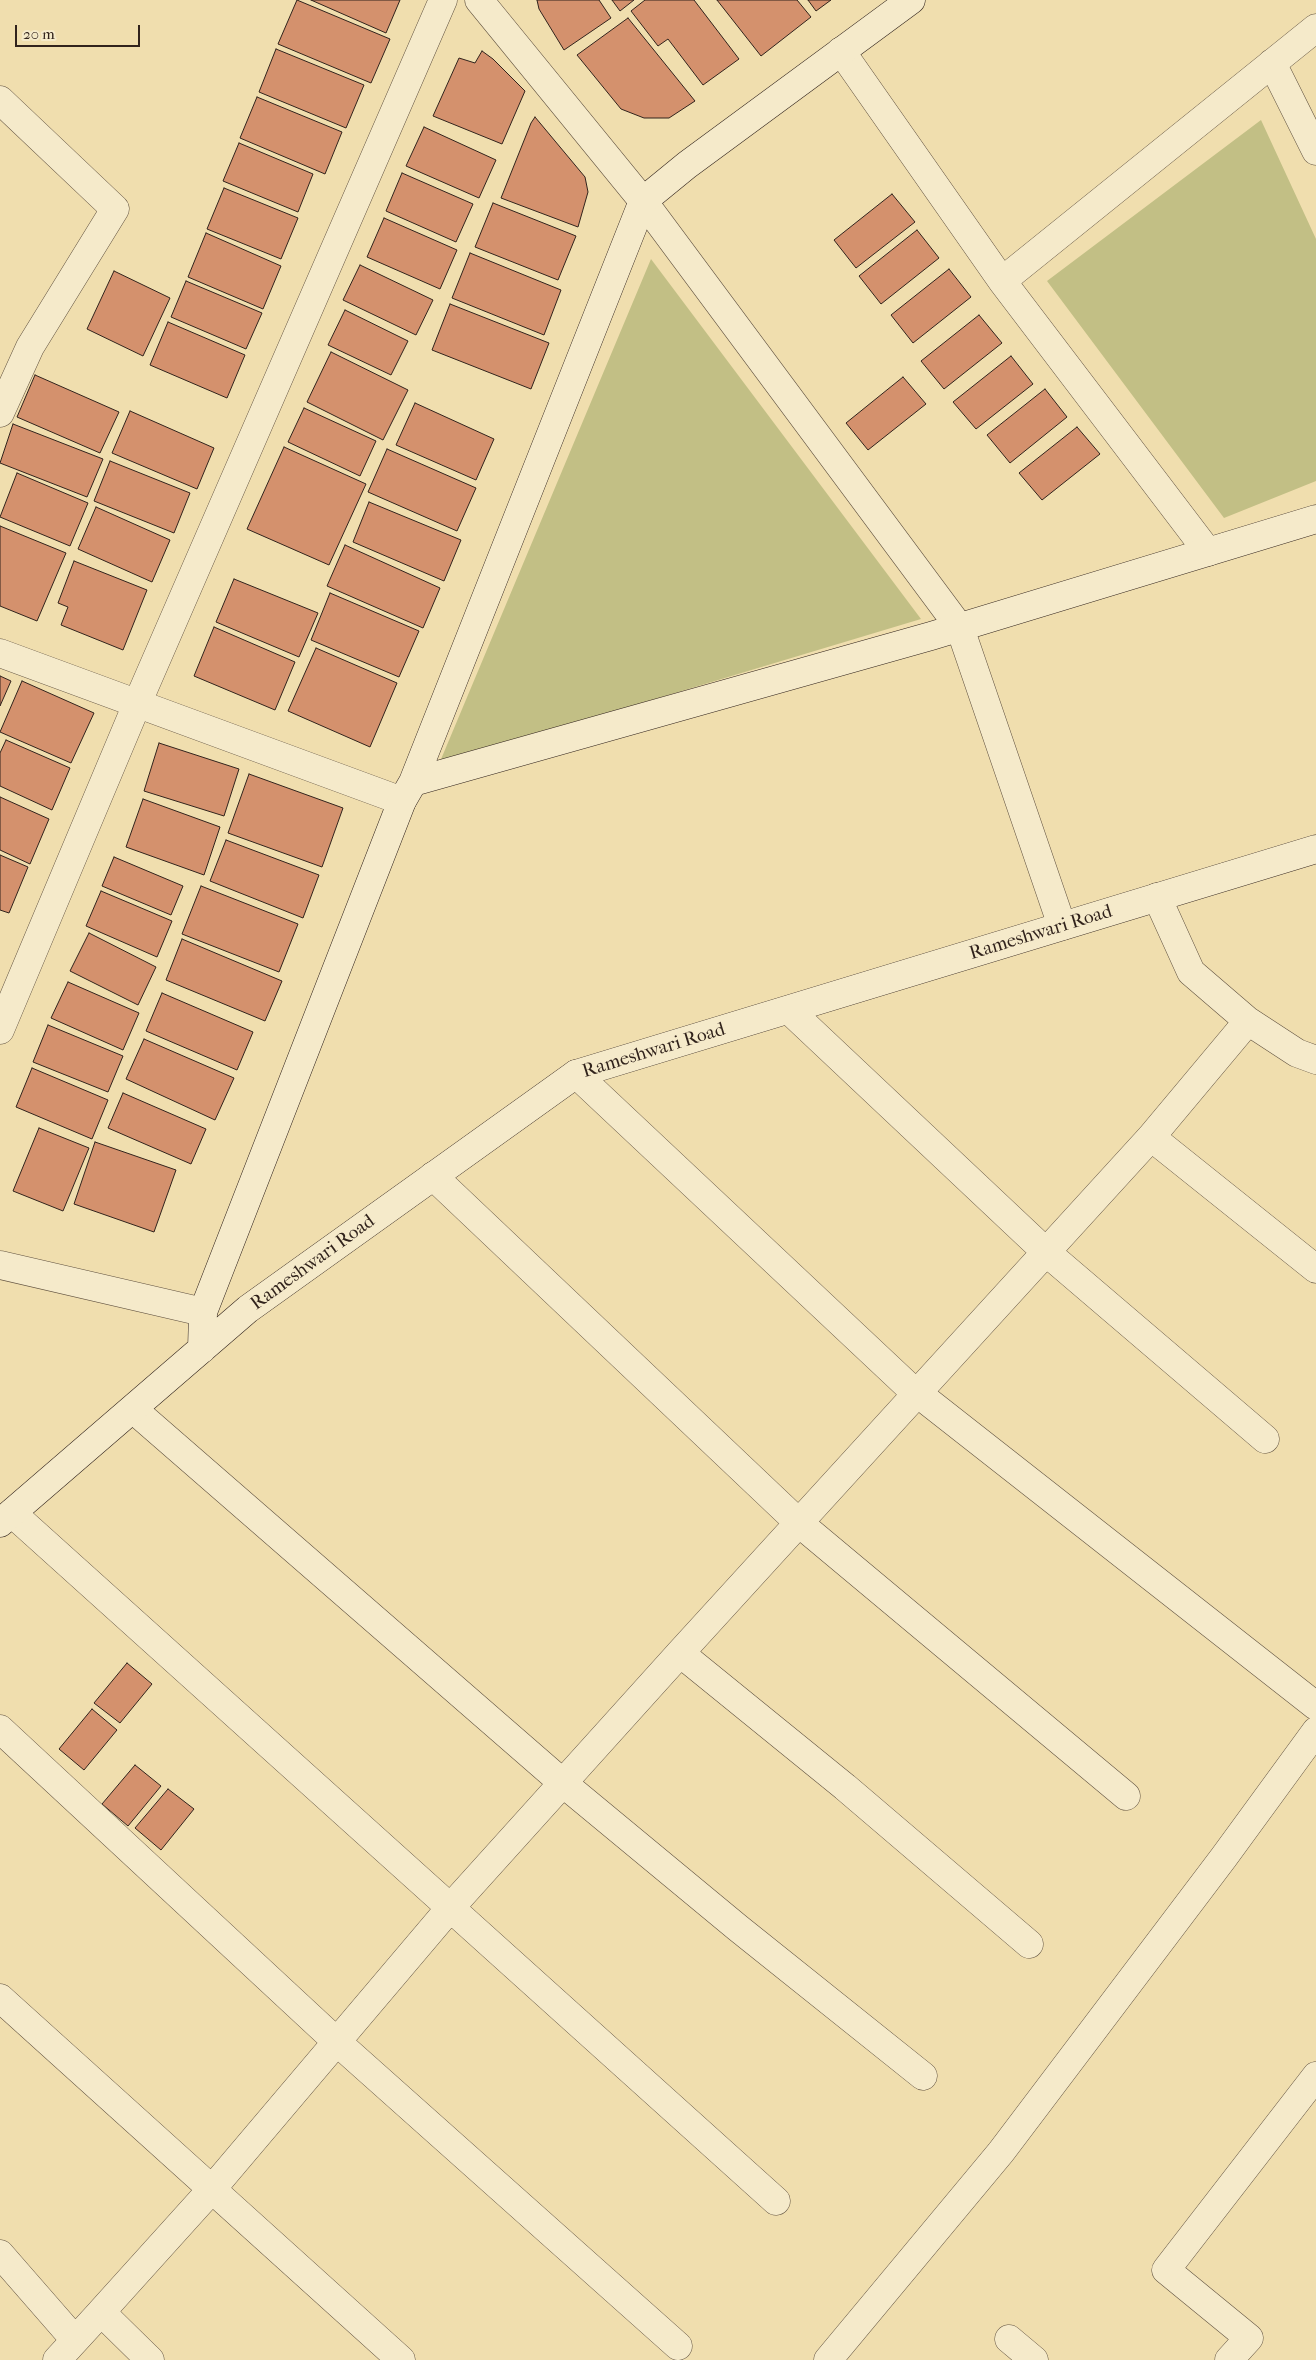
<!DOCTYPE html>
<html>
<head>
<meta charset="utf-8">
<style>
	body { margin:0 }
	#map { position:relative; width:1316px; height:2360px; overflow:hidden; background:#f0deae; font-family:"IM FELL French Canon",serif }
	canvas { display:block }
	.scale { position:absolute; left:15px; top:25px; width:125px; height:22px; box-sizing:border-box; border:2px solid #31231c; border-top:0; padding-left:6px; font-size:15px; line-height:18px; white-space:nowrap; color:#31231c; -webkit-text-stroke:4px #f5eaca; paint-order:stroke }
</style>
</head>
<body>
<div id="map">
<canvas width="1316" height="2360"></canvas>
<div class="scale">20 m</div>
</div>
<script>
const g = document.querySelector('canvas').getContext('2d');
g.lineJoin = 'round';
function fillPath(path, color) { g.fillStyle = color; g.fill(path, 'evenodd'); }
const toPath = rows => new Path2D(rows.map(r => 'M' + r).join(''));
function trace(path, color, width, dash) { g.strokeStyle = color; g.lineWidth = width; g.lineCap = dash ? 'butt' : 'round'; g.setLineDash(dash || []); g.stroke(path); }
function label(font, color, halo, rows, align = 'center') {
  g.font = font + ' "IM FELL French Canon",serif'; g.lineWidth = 4; g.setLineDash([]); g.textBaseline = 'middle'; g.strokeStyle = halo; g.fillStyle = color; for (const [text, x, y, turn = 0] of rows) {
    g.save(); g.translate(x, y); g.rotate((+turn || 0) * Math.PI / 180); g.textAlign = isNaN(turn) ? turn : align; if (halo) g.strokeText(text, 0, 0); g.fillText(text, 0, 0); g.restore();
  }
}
fillPath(toPath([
	[1261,120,1316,239,1316,481,1224,518,1047,281],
	[651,259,921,619,439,764]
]), '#c2bf85');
const building = toPath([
	[297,0,390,39,371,83,278,44,297,0],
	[311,0,400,0,386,33,311,0],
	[537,0,599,0,611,18,564,50,539,9,537,0],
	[612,0,634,0,620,11,612,0],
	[645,0,694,0,739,59,703,85,668,39,658,46,631,11,645,0],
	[717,0,797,0,811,17,761,56,717,0],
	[808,0,831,0,816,11,808,0],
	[628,18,695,101,669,118,644,118,621,109,577,55,628,18],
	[276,49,364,85,346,128,259,92,276,49],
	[482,51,493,59,525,91,502,144,433,116,459,58,475,63,482,51],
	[257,97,342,132,325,174,240,138,257,97],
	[535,117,585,177,588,192,578,227,501,198,531,123,535,117],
	[424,127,496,160,479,198,406,166,424,127],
	[239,143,313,174,298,212,223,181,239,143],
	[402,173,473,204,456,242,386,211,402,173],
	[224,188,298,218,281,259,207,229,224,188],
	[892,194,915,222,856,268,834,240,892,194],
	[493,203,576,236,558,280,475,247,493,203],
	[384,218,457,250,440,289,367,257,384,218],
	[917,230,939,258,881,304,859,276,917,230],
	[206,233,281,266,263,309,188,277,206,233],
	[470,253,561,290,544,335,452,298,470,253],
	[360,265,433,300,416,335,343,300,360,265],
	[949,269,971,297,913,343,891,315,949,269],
	[114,271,170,298,143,356,87,329,114,271],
	[186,281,262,313,246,349,171,317,186,281],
	[450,304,549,343,531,389,432,350,450,304],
	[345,310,408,341,391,375,328,345,345,310],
	[979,315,1002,343,944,389,921,361,979,315],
	[168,322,245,355,227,398,150,365,168,322],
	[331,352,408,390,383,440,307,402,331,352],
	[1011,356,1033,384,976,429,953,402,1011,356],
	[35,375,119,412,100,453,17,417,35,375],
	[903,377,926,404,868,450,846,423,903,377],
	[1045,389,1067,417,1010,463,987,435,1045,389],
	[415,403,494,439,476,480,396,445,415,403],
	[304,408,376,441,360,476,288,442,304,408],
	[130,411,214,448,197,489,112,453,130,411],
	[13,424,103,459,87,497,0,463,13,424],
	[1077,427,1100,454,1042,500,1019,473,1077,427],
	[284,447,366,484,329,565,247,529,284,447],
	[387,449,476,488,457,531,368,492,387,449],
	[110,461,190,493,174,533,94,501,110,461],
	[17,473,88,503,70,546,0,517,17,473],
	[369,502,461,540,444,581,353,542,369,502],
	[96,507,170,540,152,582,78,549,96,507],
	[0,526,66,553,37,621,0,606,0,526],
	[345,545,440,588,423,628,327,586,345,545],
	[74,561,147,590,123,650,61,625,68,607,58,603,74,561],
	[234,579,318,613,299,657,216,622,234,579],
	[330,593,419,631,399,677,311,640,330,593],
	[214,627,295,662,275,710,194,676,214,627],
	[316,648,397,683,370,747,288,711,316,648],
	[0,676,11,681,0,706,0,676],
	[22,681,94,713,71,763,0,732,22,681],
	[6,740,70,768,52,810,0,786,0,753,6,740],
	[159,743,239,769,224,816,144,791,159,743],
	[249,774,343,808,322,867,228,833,249,774],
	[0,797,49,819,30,864,0,850,0,797],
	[143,799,220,827,204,875,126,847,143,799],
	[226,840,319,875,303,918,210,881,226,840],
	[0,855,28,867,9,913,0,910,0,855],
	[114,857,183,886,171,915,102,886,114,857],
	[201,886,298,924,279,972,182,934,201,886],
	[101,891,172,921,157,957,86,926,101,891],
	[89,933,156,967,138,1005,70,971,89,933],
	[182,939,282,981,265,1021,166,980,182,939],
	[68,982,139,1013,123,1050,51,1018,68,982],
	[162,993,253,1032,237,1070,146,1031,162,993],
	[48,1025,123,1056,108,1092,33,1062,48,1025],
	[144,1039,234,1078,215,1120,126,1079,144,1039],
	[32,1068,108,1100,92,1139,16,1107,32,1068],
	[123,1093,206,1129,191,1164,108,1128,123,1093],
	[39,1128,89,1148,63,1211,13,1191,39,1128],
	[95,1142,176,1170,154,1232,74,1204,95,1142],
	[127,1663,152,1684,120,1723,94,1703,127,1663],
	[92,1709,117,1730,84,1770,59,1749,92,1709],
	[135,1765,161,1786,128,1826,102,1804,135,1765],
	[168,1789,194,1809,161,1850,135,1828,168,1789]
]);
fillPath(building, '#d4916d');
trace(building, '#31231c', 1);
const street = toPath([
	[479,0,643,201,960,628,1062,926],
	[841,51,1002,281,1208,552],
	[1272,63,1316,151],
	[0,100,115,209,30,347,0,413],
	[1002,281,1316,28],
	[0,653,402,801],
	[1157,897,1191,972,1248,1021,1297,1053,1316,1060],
	[789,1010,1046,1252,1265,1439],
	[0,1030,137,704,443,0],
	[576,1074,907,1385,1316,1706],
	[1151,1137,1316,1269],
	[433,1176,799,1523,1126,1796],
	[0,1265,203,1312],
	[134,1410,564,1784,738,1928,923,2076],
	[12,1513,776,2201],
	[680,1653,845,1787,1029,1944],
	[0,1729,337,2042,678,2346],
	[0,1998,401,2360],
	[0,2254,75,2340],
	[101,2312,212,2189,450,1908,680,1653,1151,1137,1248,1021],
	[1009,2339,1034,2360],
	[57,2360,101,2312,150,2360],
	[828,2360,1001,2152,1224,1857,1316,1731],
	[1229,2360,1249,2338,1166,2270,1316,2076]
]);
const secondary = toPath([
	[413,782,931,636,1316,519],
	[202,1349,203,1312,402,801,413,782,643,201,687,165,911,0],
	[0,1523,248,1309,576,1074,1316,849]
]);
trace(street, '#615240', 29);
trace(secondary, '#31231c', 29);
trace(street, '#f5eaca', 28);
trace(secondary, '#f5eaca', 28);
label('19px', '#31231c', '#f5eaca', [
	["Rameshwari Road",1041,933,-17],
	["Rameshwari Road",654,1051,-17],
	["Rameshwari Road",313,1263,-36]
]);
</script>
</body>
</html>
